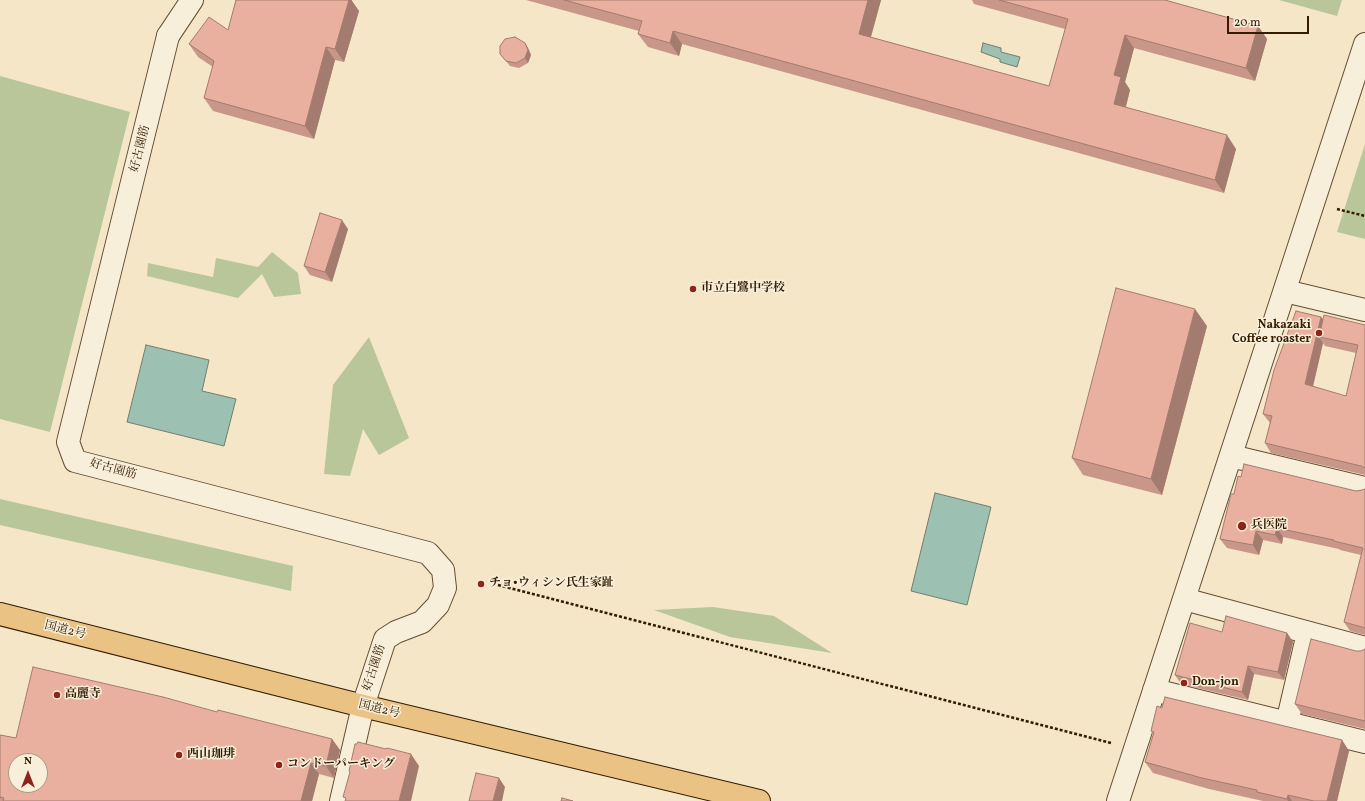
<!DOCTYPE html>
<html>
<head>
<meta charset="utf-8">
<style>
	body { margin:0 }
	#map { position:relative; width:1365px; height:801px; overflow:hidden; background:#f5e6c8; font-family:Vollkorn,serif }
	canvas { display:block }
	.north { position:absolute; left:8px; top:753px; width:40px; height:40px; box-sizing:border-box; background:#f8efdb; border:1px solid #a99b83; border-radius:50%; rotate:0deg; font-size:11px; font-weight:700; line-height:16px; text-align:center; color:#331c00 }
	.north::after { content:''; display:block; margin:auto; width:14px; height:18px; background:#8f2418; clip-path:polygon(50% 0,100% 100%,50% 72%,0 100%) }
	.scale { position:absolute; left:1227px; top:16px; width:82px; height:18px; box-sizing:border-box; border:2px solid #331c00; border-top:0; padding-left:5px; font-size:12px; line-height:14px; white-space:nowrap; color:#331c00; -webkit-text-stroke:3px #f8efdb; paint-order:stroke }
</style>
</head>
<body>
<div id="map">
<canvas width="1365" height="801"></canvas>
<div class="north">N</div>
<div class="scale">20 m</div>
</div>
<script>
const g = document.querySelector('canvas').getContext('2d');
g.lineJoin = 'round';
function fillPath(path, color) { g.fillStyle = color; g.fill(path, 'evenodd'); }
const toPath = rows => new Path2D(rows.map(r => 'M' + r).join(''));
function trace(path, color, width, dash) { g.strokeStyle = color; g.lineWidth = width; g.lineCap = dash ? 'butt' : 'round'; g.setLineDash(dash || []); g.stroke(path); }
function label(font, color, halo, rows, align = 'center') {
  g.font = font + ' Vollkorn,"Noto Serif JP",serif'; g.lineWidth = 3; g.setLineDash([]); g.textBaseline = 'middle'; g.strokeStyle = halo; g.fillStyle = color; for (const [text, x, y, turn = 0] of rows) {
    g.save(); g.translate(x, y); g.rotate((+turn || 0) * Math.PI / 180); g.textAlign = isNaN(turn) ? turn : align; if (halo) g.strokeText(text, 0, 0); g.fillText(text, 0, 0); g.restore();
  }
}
fillPath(toPath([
	[1279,0,1342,0,1337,16],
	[0,76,130,112,50,432,0,419],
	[1365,144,1365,239,1337,232],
	[272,252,298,273,301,294,274,297,262,274,238,298,147,276,148,263,213,277,216,258,258,267],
	[369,337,409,438,379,455,363,429,350,476,324,474,333,385],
	[0,499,293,566,291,591,0,525],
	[713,607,774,616,832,653,730,637,654,610]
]), '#b8c699');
const water = toPath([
	[983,43,1001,48,1001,52,1020,57,1017,67,1000,62,1000,59,981,52,983,43],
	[146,345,209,360,202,391,236,399,224,446,127,422,146,345],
	[935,493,991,507,967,605,911,591,935,493]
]);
fillPath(water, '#9cc0b2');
trace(water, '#727e6b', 1);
const minor = toPath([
	[168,36,68,442,75,461,428,553,443,570,445,588,438,605,422,622,396,632,385,639,363,706],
	[1285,291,1365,310],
	[1231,456,1365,488],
	[1184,599,1365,648],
	[1154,690,1365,742],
	[1287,723,1308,633],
	[1118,801,1365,44]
]);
const tertiary = toPath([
	[168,36,192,0],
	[341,801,363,706]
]);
const trunk = toPath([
	[0,614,363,706,759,801]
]);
trace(minor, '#644e32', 24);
trace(tertiary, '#644e32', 24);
trace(trunk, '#331c00', 24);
trace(toPath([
	[1337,209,1365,216],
	[498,585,1111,743]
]), '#331c00', 2.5, [3, 2]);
trace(minor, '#f8efdb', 22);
trace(tertiary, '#f8efdb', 22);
trace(trunk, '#eac384', 22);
fillPath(toPath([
	[236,0,352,0,352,1,359,11,344,62,335,60,314,139,213,111,204,98,213,67,198,57,189,44,228,30],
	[526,0,881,0,871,37,1049,86,1065,29,974,4,972,0,1165,0,1258,26,1267,39,1255,81,1134,48,1125,82,1130,90,1126,107,1236,149,1224,193,682,44,679,56,648,47,638,34,639,31],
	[525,43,528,48,531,55,528,63,519,68,510,66,500,54],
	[348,229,332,282,310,275,304,266],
	[1321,317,1323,319,1365,325,1365,475,1271,453,1265,443,1270,423,1263,414],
	[1323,343,1325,346,1356,353,1346,396,1313,387],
	[1207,326,1162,495,1083,475,1072,458],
	[1365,489,1365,635,1350,631,1344,622,1361,555,1340,550,1339,549,1283,537,1282,544,1263,540,1259,555,1227,548,1220,539,1234,494,1356,491,1362,490],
	[1222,632,1287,633,1293,642,1284,680,1254,674,1248,700,1181,684,1175,675],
	[1365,649,1365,729,1302,714,1295,704,1356,651,1361,651],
	[1162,708,1342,740,1349,751,1337,801,1263,801,1209,789,1153,773,1145,762,1153,735,1151,731],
	[217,712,332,739,340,750,334,778,319,774,312,801,0,801,0,735,16,738]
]), '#c99789');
fillPath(toPath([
	[343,0,352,0,352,1,359,11,344,62,335,49],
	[868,0,881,0,868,47,859,34],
	[1258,26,1267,39,1255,81,1246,68],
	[673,31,682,44,679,56,670,43],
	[1125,35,1134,48,1125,82,1130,90,1123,117,1114,104,1114,75],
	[525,43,528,48,531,55,528,63,525,58],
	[326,47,335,60,314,139,305,126],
	[1227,135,1236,149,1224,193,1215,180],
	[342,220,348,229,332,282,325,272],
	[1195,309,1207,326,1162,495,1151,479],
	[1321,317,1328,326,1319,337,1323,343,1311,394,1305,384],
	[1277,528,1283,537,1282,544,1275,535],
	[1256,531,1263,540,1259,555,1253,545],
	[1287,633,1293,642,1284,680,1278,672],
	[1248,666,1254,674,1248,700,1242,692],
	[332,739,340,750,334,778,326,766],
	[1342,740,1349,751,1337,801,1327,801],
	[411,754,419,766,411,801,399,801],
	[311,763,319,774,312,801,301,801],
	[499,778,505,787,502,801,493,801],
	[1288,795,1292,801,1288,801,1287,799]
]), '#a47b6f');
const building = toPath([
	[236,0,349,0,335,49,326,47,305,126,204,98,214,61,189,44,209,17,228,30,236,0],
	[564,0,868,0,859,34,1049,86,1068,19,999,0,1165,0,1258,26,1246,68,1125,35,1114,75,1121,77,1114,104,1227,135,1215,180,673,31,670,43,638,34,642,21,564,0],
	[515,37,525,43,528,50,525,58,516,63,506,61,500,54,500,46,505,39,515,37],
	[320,213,342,220,325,272,304,266,320,213],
	[1116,288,1195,309,1151,479,1072,458,1116,288],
	[1296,311,1321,317,1305,384,1346,396,1358,345,1319,337,1324,315,1365,325,1365,468,1361,466,1265,443,1272,416,1263,414,1274,370,1296,311],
	[1244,464,1356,491,1362,490,1365,489,1365,628,1362,627,1344,622,1363,548,1334,541,1334,540,1277,528,1275,535,1256,531,1253,545,1220,539,1231,494,1234,494,1238,476,1241,477,1244,464],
	[1226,616,1287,633,1278,672,1248,666,1242,692,1175,675,1190,623,1222,632,1226,616],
	[1311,639,1356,651,1361,651,1365,649,1365,721,1295,704,1311,639],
	[33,667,163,697,217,712,218,710,332,739,326,766,311,763,301,801,3,801,4,798,0,797,0,735,16,738,33,667],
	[16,761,40,761,40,785,16,785,16,761],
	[1165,697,1342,740,1327,801,1314,801,1288,795,1287,799,1257,792,1257,790,1202,778,1145,762,1154,732,1151,731,1157,706,1162,708,1165,697],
	[358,742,386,749,387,748,411,754,399,801,345,801,346,798,343,797,350,772,349,771,355,744,357,744,358,742],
	[476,773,499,778,493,801,469,801,476,773],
	[562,798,573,801,561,801,562,798]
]);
fillPath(building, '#eab09f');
trace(building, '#a47b6f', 1);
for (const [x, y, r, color] of [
	[693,289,4,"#8f2418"],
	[1319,333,4,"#8f2418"],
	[1242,526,5,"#8f2418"],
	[481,584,4,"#8f2418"],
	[1184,683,4,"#8f2418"],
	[57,695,4,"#8f2418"],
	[179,755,4,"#8f2418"],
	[279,765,4,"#8f2418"]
]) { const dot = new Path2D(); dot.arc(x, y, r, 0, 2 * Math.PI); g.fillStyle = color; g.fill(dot); trace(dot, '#f8efdb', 1.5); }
label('12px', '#331c00', '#f8efdb', [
	["好古園筋",141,149,-76],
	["好古園筋",113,470,15],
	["国道2号",65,631,14],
	["好古園筋",375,668,-72],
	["国道2号",379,710,14]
]);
label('bold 12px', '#331c00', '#f8efdb', [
	["市立白鷺中学校",701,289],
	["Nakazaki",1311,326,"right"],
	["Coffee roaster",1311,340,"right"],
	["兵医院",1251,526],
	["チョ•ウィシン氏生家趾",489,584],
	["Don-jon",1192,683],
	["高麗寺",65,695],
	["西山珈琲",187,755],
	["コンドーパーキング",287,765]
], 'left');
</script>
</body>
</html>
